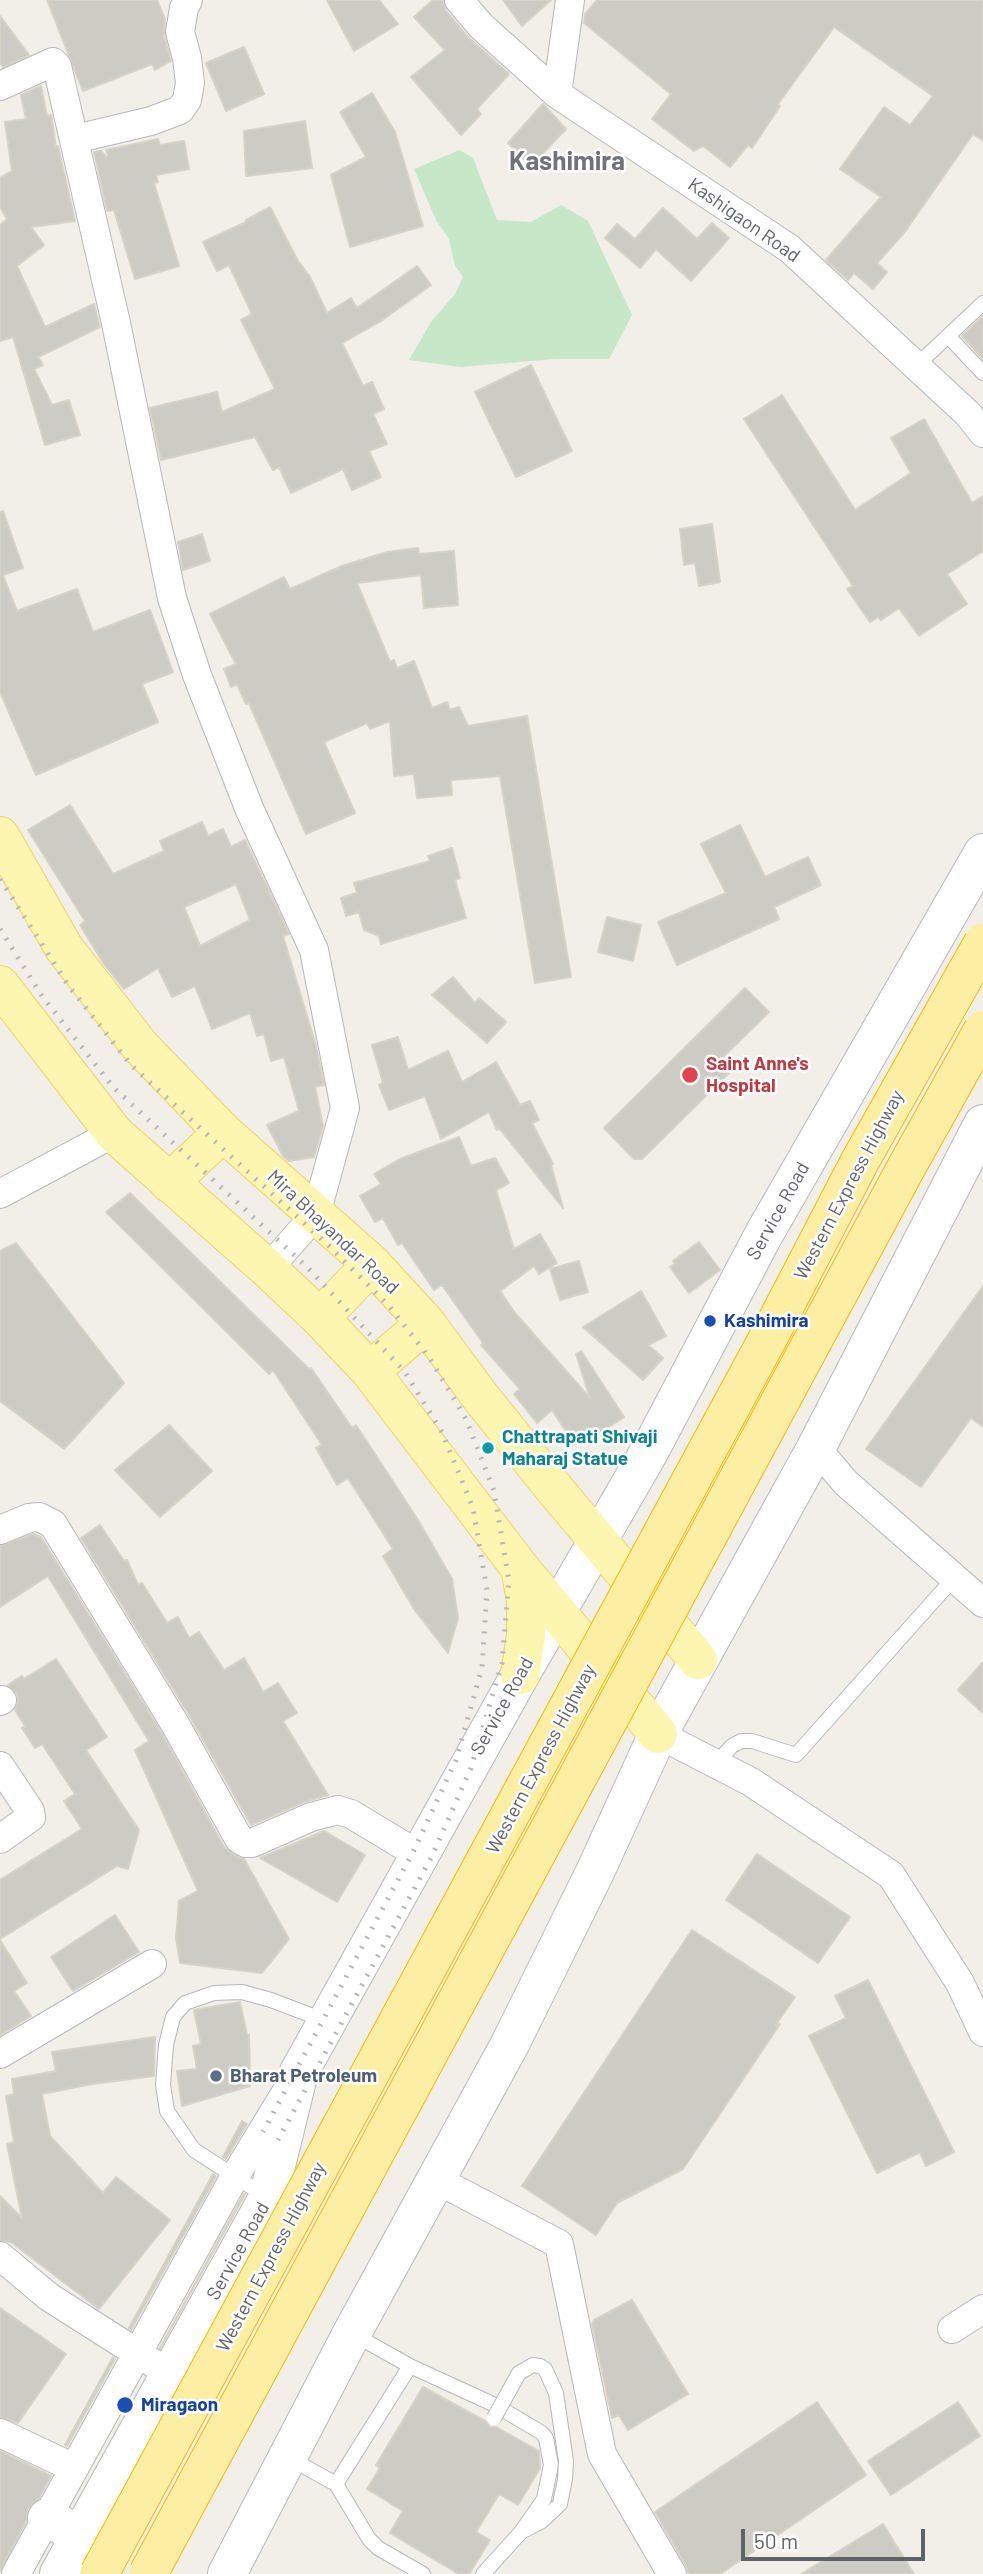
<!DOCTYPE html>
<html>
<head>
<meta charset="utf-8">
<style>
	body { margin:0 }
	#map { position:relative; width:983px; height:2574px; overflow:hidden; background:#f1efe8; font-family:Barlow,sans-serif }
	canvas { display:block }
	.scale { position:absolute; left:741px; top:2529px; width:184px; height:32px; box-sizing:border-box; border:4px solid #5f6268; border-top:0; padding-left:9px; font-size:21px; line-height:24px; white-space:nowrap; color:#5f6268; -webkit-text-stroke:5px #fff; paint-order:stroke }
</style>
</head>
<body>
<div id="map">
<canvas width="983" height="2574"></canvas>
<div class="scale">50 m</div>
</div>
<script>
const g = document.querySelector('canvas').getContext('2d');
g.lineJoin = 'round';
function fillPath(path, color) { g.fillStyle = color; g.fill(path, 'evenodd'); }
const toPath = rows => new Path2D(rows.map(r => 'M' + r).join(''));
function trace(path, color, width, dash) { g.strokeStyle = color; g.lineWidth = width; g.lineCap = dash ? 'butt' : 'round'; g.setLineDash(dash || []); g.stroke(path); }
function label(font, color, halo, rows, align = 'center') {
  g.font = font + ' Barlow,sans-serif'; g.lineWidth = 5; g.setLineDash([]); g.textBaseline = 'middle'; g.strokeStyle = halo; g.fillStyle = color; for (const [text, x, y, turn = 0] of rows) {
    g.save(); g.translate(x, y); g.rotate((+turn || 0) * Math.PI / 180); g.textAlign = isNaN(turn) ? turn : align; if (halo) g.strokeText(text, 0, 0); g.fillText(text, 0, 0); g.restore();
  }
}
fillPath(toPath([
	[460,150,473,158,497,220,531,222,561,205,588,221,632,315,609,359,554,359,461,367,409,360,431,322,455,294,463,277,455,266,449,239,436,220,414,169]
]), '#c6e7c8');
const building = toPath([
	[47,0,157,0,165,19,164,36,171,61,155,70,152,64,83,91,47,0],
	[327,0,379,0,398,24,354,51,327,0],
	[433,0,443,0,446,11,468,37,509,74,477,109,481,114,461,135,411,77,445,50,414,17,433,0],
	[503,0,551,0,522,26,503,0],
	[597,0,983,0,983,141,973,134,904,233,877,263,887,272,873,289,854,273,848,280,826,260,881,197,840,169,884,107,910,125,933,96,834,27,778,104,780,106,752,148,748,145,730,167,703,146,694,151,652,119,671,94,584,23,585,14,597,0],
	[0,16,29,55,3,67,0,63,0,16],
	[244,47,264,94,226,111,206,63,244,47],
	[41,86,47,116,51,115,56,147,58,146,75,221,31,227,44,245,17,266,45,327,94,304,100,327,38,357,43,365,34,369,52,405,69,400,80,435,45,445,13,337,0,341,0,225,7,219,0,207,0,178,12,171,5,122,26,119,21,95,41,86],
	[372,93,395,132,423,226,350,247,331,175,366,157,340,112,372,93],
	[543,104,566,129,531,166,508,143,543,104],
	[305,121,312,168,246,176,244,131,305,121],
	[158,139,160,145,184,141,189,169,156,175,158,182,154,183,179,266,135,279,114,210,107,211,94,152,101,151,106,157,108,156,106,150,158,139],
	[270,207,298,261,310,277,327,313,351,298,357,308,417,266,431,285,381,321,342,343,363,386,372,382,384,409,373,414,387,444,369,451,381,477,352,490,343,469,291,493,279,467,273,470,255,437,161,460,150,408,217,392,222,412,275,389,241,320,252,314,229,265,217,271,203,242,246,222,246,220,270,207],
	[663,208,697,239,712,223,729,238,691,281,656,249,640,268,605,238,617,224,635,239,663,208],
	[983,316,983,359,962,336,983,316],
	[531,365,572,451,516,477,475,392,531,365],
	[782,395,855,510,911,473,891,438,924,419,972,503,983,496,983,551,947,574,967,604,919,636,899,608,881,620,878,617,870,622,847,589,853,586,744,419,782,395],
	[3,511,23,568,3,575,17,611,77,589,93,632,150,610,173,672,142,684,158,722,36,775,0,692,0,512,3,511],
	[712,524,720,582,699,586,695,563,684,565,680,529,712,524],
	[202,534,210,561,183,570,178,542,202,534],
	[418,548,419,554,454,551,458,605,424,608,421,575,357,583,390,662,394,660,397,668,414,661,432,708,447,702,450,710,459,707,468,726,527,716,571,977,535,983,500,776,451,780,452,795,417,798,414,774,394,776,390,721,370,729,367,723,324,742,355,813,306,834,249,703,246,704,237,684,231,687,224,669,236,664,210,614,284,577,290,589,342,566,387,552,418,548],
	[70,805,113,874,164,851,160,841,202,822,208,836,223,829,231,847,245,840,289,934,283,936,316,1046,324,1085,315,1087,323,1126,314,1157,289,1161,283,1156,267,1125,299,1111,284,1057,271,1061,264,1034,257,1036,250,1013,212,1029,195,986,172,997,158,968,124,989,104,964,80,925,85,921,28,830,70,805],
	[236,884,250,920,200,946,184,907,236,884],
	[740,825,765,877,808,857,821,885,774,907,779,919,677,965,658,922,726,893,701,844,740,825],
	[452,848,460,878,455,880,466,918,381,944,379,936,364,930,359,912,346,916,341,898,357,893,354,883,430,861,428,856,452,848],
	[607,917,641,925,633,961,598,952,607,917],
	[453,977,475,1003,479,998,506,1022,487,1043,432,995,453,977],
	[745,988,769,1012,720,1060,731,1071,642,1159,634,1159,604,1128,745,988],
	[398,1037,408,1070,448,1051,462,1082,496,1062,520,1105,530,1101,539,1120,532,1123,553,1164,551,1165,563,1208,499,1128,497,1130,489,1112,441,1139,425,1096,389,1110,379,1085,383,1083,372,1045,398,1037],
	[459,1137,471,1166,495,1158,509,1183,496,1190,514,1249,540,1234,557,1263,539,1274,534,1266,500,1291,515,1313,590,1398,576,1354,581,1351,624,1417,588,1441,582,1432,571,1439,552,1410,537,1423,514,1394,520,1389,481,1345,483,1343,442,1285,434,1290,402,1243,398,1245,383,1218,375,1222,360,1196,381,1184,374,1174,400,1159,459,1137],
	[130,1193,309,1369,311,1368,352,1428,356,1425,418,1520,452,1579,458,1618,448,1653,414,1609,383,1556,393,1549,348,1478,337,1485,316,1448,322,1445,273,1370,269,1374,106,1212,130,1193],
	[699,1242,720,1270,689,1293,670,1267,675,1264,673,1261,699,1242],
	[16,1243,124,1383,64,1449,0,1401,0,1251,16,1243],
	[579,1261,588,1292,560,1300,550,1269,579,1261],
	[983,1286,983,1427,971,1418,921,1487,866,1449,983,1286],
	[641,1291,666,1336,648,1345,663,1358,643,1380,583,1327,641,1291],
	[169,1425,212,1471,160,1517,115,1470,169,1425],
	[100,1525,124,1561,127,1560,138,1585,142,1583,167,1623,178,1617,189,1638,199,1632,224,1670,244,1658,263,1692,278,1683,297,1713,283,1721,328,1795,304,1802,251,1825,189,1715,81,1538,100,1525],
	[33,1534,41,1537,161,1732,224,1847,231,1853,244,1859,289,1939,262,1973,180,1963,176,1938,179,1901,198,1891,135,1750,149,1741,48,1576,0,1607,0,1546,33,1534],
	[56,1659,107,1737,86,1750,139,1830,128,1869,117,1866,0,1939,0,1880,82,1829,64,1801,75,1794,42,1744,35,1748,22,1728,25,1726,15,1710,18,1702,17,1693,8,1685,22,1676,24,1679,56,1659],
	[983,1662,983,1713,958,1690,983,1662],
	[324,1831,365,1855,337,1902,260,1858,324,1831],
	[757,1854,850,1917,818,1963,726,1900,757,1854],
	[115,1915,139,1952,73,1991,51,1957,115,1915],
	[692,1930,795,1997,775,2026,780,2024,683,2169,617,2203,596,2235,522,2186,692,1930],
	[0,1940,27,1983,14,1991,31,2016,0,2035,0,1940],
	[868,1980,954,2152,926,2166,920,2152,877,2173,809,2036,846,2018,835,1996,868,1980],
	[240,2002,247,2035,249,2035,250,2086,182,2106,177,2071,197,2069,193,2046,201,2044,194,2010,240,2002],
	[155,2037,154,2076,92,2084,42,2094,50,2136,103,2193,116,2177,170,2220,99,2309,11,2242,0,2240,0,2196,22,2218,7,2144,14,2142,6,2096,14,2094,12,2079,56,2071,52,2052,155,2037],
	[242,2121,247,2124,226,2159,223,2157,242,2121],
	[213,2174,216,2176,131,2330,129,2328,213,2174],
	[244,2194,245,2194,160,2348,244,2194],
	[632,2300,688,2394,628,2430,619,2415,612,2418,592,2324,594,2320,632,2300],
	[0,2308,66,2354,18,2423,0,2417,0,2308],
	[113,2357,115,2359,67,2446,65,2445,113,2357],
	[423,2387,485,2421,490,2427,496,2427,539,2451,540,2468,518,2505,499,2494,476,2532,490,2540,469,2574,459,2574,390,2533,403,2511,367,2489,380,2468,376,2465,423,2387],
	[817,2402,866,2475,720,2574,689,2574,686,2566,655,2512,817,2402],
	[958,2402,980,2436,891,2495,868,2461,958,2402],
	[0,2451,51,2476,39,2498,28,2508,26,2522,0,2571,0,2451],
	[883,2524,914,2574,801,2574,883,2524]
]);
fillPath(building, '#cccbc4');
trace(building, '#d6d2c6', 2);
const service = toPath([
	[948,336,983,373],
	[916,366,983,303],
	[714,1765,732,1746,741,1741,752,1741,796,1755,954,1578],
	[267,2197,194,2150,167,2111,163,2085,166,2045,173,2017,185,2003,214,1993,242,1992,271,2000,326,2021],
	[353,2334,410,2366],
	[289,2458,336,2484],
	[525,2530,542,2521,560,2504],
	[423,2574,378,2548,369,2539,336,2484,410,2366,495,2405,542,2433,546,2438,551,2465,544,2499,521,2532,483,2574]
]);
const minor = toPath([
	[459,0,481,26,557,94],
	[570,0,557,94,790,249,968,414,983,433],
	[0,86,53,62,57,66,116,323,172,598,197,675,249,808,314,950,345,1108,316,1214,268,1269],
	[75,139,151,121,180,110,187,100,190,83,187,58,180,32,184,8,188,0],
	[0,1194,114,1133],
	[816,1448,846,1483,983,1603],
	[0,1530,29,1518,39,1517,53,1524,175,1724,239,1839,246,1843,252,1843,311,1817,338,1810,351,1814,419,1855],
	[0,1701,2,1700],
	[658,1734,751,1782,891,1875,960,1983,983,2032],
	[0,1766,30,1811,31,1817,0,1839],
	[0,2054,152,1964],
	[437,2180,559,2244,602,2454,672,2574],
	[0,2256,49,2297,153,2363],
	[952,2329,983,2309],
	[0,2433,74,2468],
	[16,2574,235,2176,285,2094]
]);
const secondary = toPath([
	[47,2518,81,2535],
	[59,2574,268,2198,299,2072,520,1675,649,1452,764,1234,983,853],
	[227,2574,352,2333,510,2044,595,1872,658,1734,816,1448,983,1124]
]);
const primary = toPath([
	[0,836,64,948,140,1046,223,1132,372,1264,426,1323,479,1395,552,1486,698,1660],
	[0,985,114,1133,268,1269,320,1318,370,1371,520,1568,658,1734],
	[169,1183,223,1132],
	[320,1318,372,1264],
	[370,1371,426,1323],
	[520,1675,526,1635,526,1600,520,1568]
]);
trace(service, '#b5b7bc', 16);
trace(minor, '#b5b7bc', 30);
trace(secondary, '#b6b9bf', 40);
trace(primary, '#efd163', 40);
trace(service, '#fff', 14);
trace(minor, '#fff', 28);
trace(secondary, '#fff', 38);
trace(primary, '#fdf6b1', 38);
trace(toPath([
	[0,879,68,985,131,1065,328,1245,389,1306,429,1357,466,1419,494,1491,509,1581,502,1663,471,1768,432,1856,278,2140],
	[0,929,42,996,113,1087,308,1268,404,1371,442,1432,473,1508,487,1590,482,1668,456,1760,414,1850,263,2132]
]), '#b6b6b8', 5, [2, 9]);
const serviceBridge = toPath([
	[494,2418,519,2373,533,2365,540,2366,545,2369,556,2393,566,2461,565,2479,560,2504]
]);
const trunkBridge = toPath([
	[99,2574,767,1340,860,1161,983,943],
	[148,2574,907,1166,983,1030]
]);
trace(serviceBridge, '#b5b7bc', 16, []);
trace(trunkBridge, '#f4b905', 40, []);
trace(serviceBridge, '#fff', 14);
trace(trunkBridge, '#fcefa3', 38);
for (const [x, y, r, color] of [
	[690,1075,9,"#e0444e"],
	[710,1321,7,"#1a4fb4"],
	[488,1448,7,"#0f9aa8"],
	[216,2076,7,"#5c6f8a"],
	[125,2405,9,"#1a4fb4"]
]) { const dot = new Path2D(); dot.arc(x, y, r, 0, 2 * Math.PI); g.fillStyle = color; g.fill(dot); trace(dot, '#fff', 2.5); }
label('19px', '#5f6268', '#fff', [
	["Kashigaon Road",744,220,35],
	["Western Express Highway",849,1185,-62],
	["Service Road",778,1211,-61],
	["Mira Bhayandar Road",333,1232,43],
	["Service Road",502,1706,-61],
	["Western Express Highway",541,1759,-62],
	["Service Road",238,2251,-61],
	["Western Express Highway",271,2257,-62]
]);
label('bold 19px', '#be3a42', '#fff', [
	["Saint Anne's",706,1064],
	["Hospital",706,1086]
], 'left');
label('bold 19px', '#164399', '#fff', [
	["Kashimira",724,1321],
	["Miragaon",141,2405]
], 'left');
label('bold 19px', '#0d838f', '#fff', [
	["Chattrapati Shivaji",502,1437],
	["Maharaj Statue",502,1459]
], 'left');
label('bold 19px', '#4e5e75', '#fff', [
	["Bharat Petroleum",230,2076]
], 'left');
label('bold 26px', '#70747a', '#fff', [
	["Kashimira",567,161]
]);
</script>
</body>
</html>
